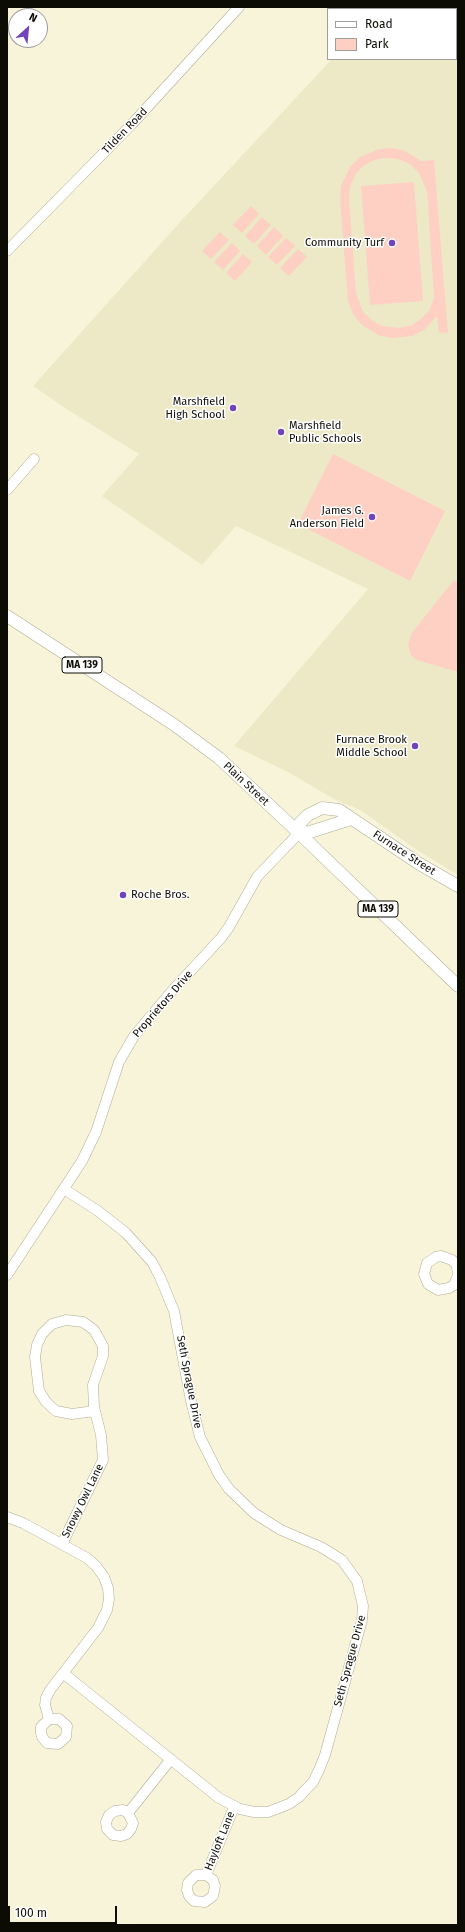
<!DOCTYPE html>
<html>
<head>
<meta charset="utf-8">
<style>
	body { margin:0 }
	#map { position:relative; width:465px; height:1932px; overflow:hidden; background:#f7f4d9; font-family:"Fira Sans",sans-serif }
	canvas { display:block }
	.frame { position:absolute; inset:0; border:8px solid #0d0c04; pointer-events:none }
	.legend { position:absolute; left:327px; top:8px; width:130px; height:52px; box-sizing:border-box; background:#fff; border:1px solid #9e9e9b; margin:0; padding:5px 7px; list-style:none; font-size:12px; color:#0d0c04 }
	.legend li { display:flex; align-items:center; gap:8px; height:20px }
	.legend b { width:20px; border:1px solid #9e9e9b }
	.north { position:absolute; left:8px; top:8px; width:40px; height:40px; box-sizing:border-box; background:#fff; border:1px solid #9e9e9b; border-radius:50%; rotate:27deg; font-size:11px; font-weight:700; line-height:16px; text-align:center; color:#0d0c04 }
	.north::after { content:''; display:block; margin:auto; width:14px; height:18px; background:#7243bb; clip-path:polygon(50% 0,100% 100%,50% 72%,0 100%) }
	.scale { position:absolute; left:8px; top:1906px; width:109px; height:18px; box-sizing:border-box; border:2px solid #0d0c04; border-top:0; padding-left:5px; font-size:12px; line-height:14px; white-space:nowrap; color:#0d0c04; -webkit-text-stroke:3px #fff; paint-order:stroke }
</style>
</head>
<body>
<div id="map">
<canvas width="465" height="1932"></canvas>
<div class="frame"></div>
<ul class="legend">
<li><b style="height:5px;background:#fff"></b>Road</li>
<li><b style="height:11px;background:#fdd0c3"></b>Park</li>
</ul>
<div class="north">N</div>
<div class="scale">100 m</div>
</div>
<script>
const g = document.querySelector('canvas').getContext('2d');
g.lineJoin = 'round';
function fillPath(path, color) { g.fillStyle = color; g.fill(path, 'evenodd'); }
const toPath = rows => new Path2D(rows.map(r => 'M' + r).join(''));
function trace(path, color, width, dash) { g.strokeStyle = color; g.lineWidth = width; g.lineCap = dash ? 'butt' : 'round'; g.setLineDash(dash || []); g.stroke(path); }
function label(font, color, halo, rows, align = 'center') {
  g.font = font + ' "Fira Sans",sans-serif'; g.lineWidth = 3; g.setLineDash([]); g.textBaseline = 'middle'; g.strokeStyle = halo; g.fillStyle = color; for (const [text, x, y, turn = 0] of rows) {
    g.save(); g.translate(x, y); g.rotate((+turn || 0) * Math.PI / 180); g.textAlign = isNaN(turn) ? turn : align; if (halo) g.strokeText(text, 0, 0); g.fillText(text, 0, 0); g.restore();
  }
}
fillPath(toPath([
	[381,7,427,7,430,9,379,9],
	[456,26,458,28,458,875,417,850,360,810,334,799,288,772,234,746,368,589,236,526,202,565,102,496,139,454,68,410,33,386,181,221,332,59,456,59]
]), '#ede9c7');
fillPath(toPath([
	[392,148,405,151,421,161,434,160,448,333,439,333,437,316,424,330,412,336,393,338,380,336,362,325,353,314,348,301,340,200,341,186,350,167,360,157,379,149],
	[385,158,398,159,410,164,419,173,427,191,434,297,430,309,422,318,412,325,400,328,382,326,371,320,362,310,356,293,349,199,350,187,355,175,363,166,374,160],
	[414,182,423,301,370,305,361,186],
	[251,206,259,214,242,233,233,225],
	[262,217,271,225,254,244,245,236],
	[274,227,283,236,266,255,257,246],
	[220,232,229,240,211,259,202,251],
	[286,238,295,246,277,265,268,257],
	[232,243,240,251,223,270,214,262],
	[298,249,307,257,289,276,280,268],
	[243,254,252,262,235,281,226,273],
	[333,454,445,511,410,581,298,524],
	[454,580,458,583,458,672,417,660,411,655,408,645,411,634]
]), '#fdd0c3');
const minor = toPath([
	[7,251,132,124,239,7],
	[7,490,34,459],
	[458,1272,456,1264,452,1260,441,1256,436,1257,427,1263,424,1274,428,1284,438,1290,449,1288,454,1285,458,1275],
	[7,1275,82,1161,96,1132,119,1062,134,1036,172,991,221,938,229,927,257,877,299,833],
	[7,1517,23,1523,87,1558,96,1566,104,1577,108,1588,109,1599,107,1610,98,1628,50,1690,46,1698,45,1705,49,1719,41,1727,41,1733,42,1737,47,1743,58,1744,66,1737,67,1726,59,1719,49,1719],
	[62,1544,103,1460,101,1435,94,1407,93,1385,103,1356,103,1346,94,1330,83,1322,66,1320,52,1324,42,1334,37,1345,35,1357,39,1391,46,1402,56,1411,72,1414,95,1411],
	[63,1673,219,1798,240,1809,254,1812,268,1812,289,1804,299,1797,313,1782,319,1770,325,1755,362,1620,363,1606,357,1581,342,1560,321,1547,281,1530,254,1513,229,1489,219,1475,200,1437,191,1401,174,1311,160,1277,152,1262,126,1233,98,1211,64,1189],
	[128,1813,133,1823,131,1829,127,1834,121,1836,113,1835,107,1829,106,1822,109,1815,115,1811,123,1810,128,1813,171,1759],
	[206,1875,213,1880,215,1886,213,1896,205,1902,194,1901,189,1896,187,1890,188,1883,196,1875,206,1875,234,1807]
]);
const major = toPath([
	[7,616,173,724,219,758,299,833,458,986],
	[299,833,300,823,308,815,322,808,339,810,418,863,458,886],
	[299,833,310,832,351,819]
]);
trace(minor, '#afac93', 11);
trace(major, '#afac93', 13);
trace(minor, '#fff', 10);
trace(major, '#fff', 12);
for (const [x, y, r, color] of [
	[392,243,4,"#7243bb"],
	[233,408,4,"#7243bb"],
	[281,432,4,"#7243bb"],
	[372,517,4,"#7243bb"],
	[415,746,4,"#7243bb"],
	[123,895,4,"#7243bb"]
]) { const dot = new Path2D(); dot.arc(x, y, r, 0, 2 * Math.PI); g.fillStyle = color; g.fill(dot); trace(dot, '#fff', 1.5); }
for (const [x, y, w] of [
	[82,665,40],
	[378,909,40]
]) { const box = new Path2D(); box.roundRect(x - w / 2, y - 8, w, 16, 3); g.fillStyle = '#fff'; g.fill(box); trace(box, '#0d0c04', 1); }
label('bold 10px', '#0d0c04', null, [
	["MA 139",82,665],
	["MA 139",378,909]
]);
label('11px', '#0d0c04', '#fff', [
	["Tilden Road",125,131,-46],
	["Plain Street",246,784,43],
	["Furnace Street",404,853,33],
	["Proprietors Drive",163,1004,-49],
	["Seth Sprague Drive",189,1382,79],
	["Snowy Owl Lane",83,1501,-64],
	["Seth Sprague Drive",350,1661,-75],
	["Hayloft Lane",220,1841,-68]
]);
label('11px', '#0d0c04', '#fff', [
	["Community Turf",384,243],
	["Marshfield",225,402],
	["High School",225,415],
	["Marshfield",289,426,"left"],
	["Public Schools",289,439,"left"],
	["James G.",364,511],
	["Anderson Field",364,524],
	["Furnace Brook",407,740],
	["Middle School",407,753],
	["Roche Bros.",131,895,"left"]
], 'right');
</script>
</body>
</html>
